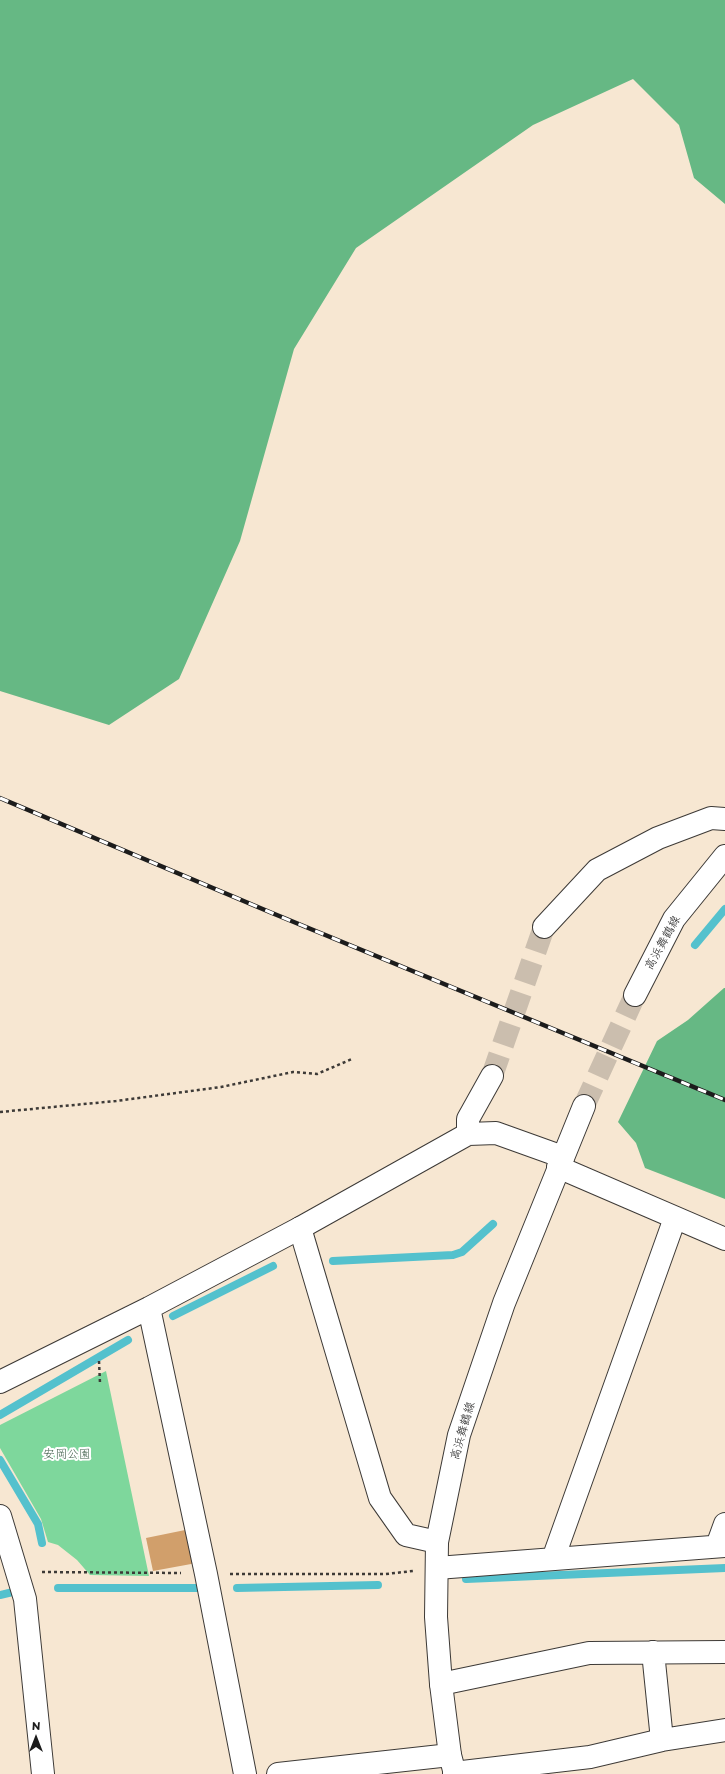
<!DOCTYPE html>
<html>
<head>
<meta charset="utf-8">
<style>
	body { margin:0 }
	#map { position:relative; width:725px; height:1774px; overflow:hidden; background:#f7e7d2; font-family:"Playpen Sans",sans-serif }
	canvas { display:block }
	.north { position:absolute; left:16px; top:1718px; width:40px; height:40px; -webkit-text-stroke:3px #fff; paint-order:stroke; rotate:0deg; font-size:11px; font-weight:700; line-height:16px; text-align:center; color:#1c1c1c }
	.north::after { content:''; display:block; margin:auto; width:14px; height:18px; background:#1c1c1c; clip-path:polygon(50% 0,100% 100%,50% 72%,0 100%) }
</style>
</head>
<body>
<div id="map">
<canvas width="725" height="1774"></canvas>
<div class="north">N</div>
</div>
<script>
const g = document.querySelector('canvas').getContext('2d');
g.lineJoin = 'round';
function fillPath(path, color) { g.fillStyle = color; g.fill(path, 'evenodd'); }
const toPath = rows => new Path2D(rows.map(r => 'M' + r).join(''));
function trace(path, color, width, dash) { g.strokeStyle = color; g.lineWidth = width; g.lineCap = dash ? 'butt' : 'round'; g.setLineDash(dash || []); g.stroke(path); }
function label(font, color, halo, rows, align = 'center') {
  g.font = font + ' "Playpen Sans","Klee One",sans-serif'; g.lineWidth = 4; g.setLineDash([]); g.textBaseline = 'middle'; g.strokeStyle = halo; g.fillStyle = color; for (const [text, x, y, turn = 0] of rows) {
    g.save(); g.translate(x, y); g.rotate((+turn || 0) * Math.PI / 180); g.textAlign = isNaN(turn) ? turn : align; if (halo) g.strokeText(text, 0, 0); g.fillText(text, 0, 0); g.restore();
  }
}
fillPath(toPath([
	[106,1371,149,1576,90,1575,77,1560,58,1545,48,1542,41,1519,0,1448,0,1425]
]), '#7ed79c');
fillPath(toPath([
	[0,0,725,0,725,204,694,178,679,125,633,79,533,125,356,248,294,349,240,541,179,679,109,725,0,691],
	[724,988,725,988,725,1199,645,1168,636,1143,618,1122,657,1041,688,1020]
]), '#66b884');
trace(toPath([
	[695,945,725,909],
	[333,1261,453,1255,462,1252,493,1224],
	[173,1316,273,1266],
	[0,1415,128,1340],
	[0,1460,38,1524,42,1543],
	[466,1579,725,1568],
	[58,1588,207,1588],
	[237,1588,378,1585],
	[0,1595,21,1590]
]), '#54c1cd', 8);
fillPath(toPath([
	[195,1528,202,1562,153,1571,146,1538]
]), '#d19f6b');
trace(toPath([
	[492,1076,544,927]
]), '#cbbeae', 22, [22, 11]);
trace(toPath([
	[584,1106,635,995]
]), '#cbbeae', 22, [22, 11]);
const minor = toPath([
	[544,927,597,870,658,838,711,818,725,819],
	[468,1134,468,1119,492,1076],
	[558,1167,725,1239],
	[149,1308,206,1574,245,1774],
	[0,1382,149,1308,300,1228,468,1134,496,1133,563,1157],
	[0,1516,25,1599,43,1774],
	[717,1546,725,1524],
	[553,1559,675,1218],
	[437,1568,725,1546],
	[653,1652,662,1740],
	[441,1684,589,1653,725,1652],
	[454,1773,590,1757,662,1740,725,1730]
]);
const tertiary = toPath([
	[300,1228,380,1498,406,1535,437,1542],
	[278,1774,450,1755]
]);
const secondary = toPath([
	[635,995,674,919,725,856],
	[455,1774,450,1755,441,1684,436,1617,437,1542,459,1435,504,1303,584,1106]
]);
trace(minor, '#3d3a37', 24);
trace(tertiary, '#3d3a37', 24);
trace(secondary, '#3d3a37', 24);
trace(toPath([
	[0,1112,116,1101,221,1087,293,1072,317,1074,352,1059],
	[99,1361,100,1383],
	[42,1572,181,1573],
	[230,1574,386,1574,413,1571]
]), '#3d3a37', 2.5, [3, 3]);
trace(minor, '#fff', 22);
trace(tertiary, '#fff', 22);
trace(secondary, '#fff', 22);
const rail = toPath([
	[0,798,272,913,725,1100]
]);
trace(rail, '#1c1c1c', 4.5);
trace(rail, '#fff', 3, [9]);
label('12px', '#1c1c1c', '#fff', [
	["高浜舞鶴線",663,943,-61],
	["高浜舞鶴線",463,1431,-74]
]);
label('12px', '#3e5d49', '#fff', [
	["安岡公園",67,1455]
]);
</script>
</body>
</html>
